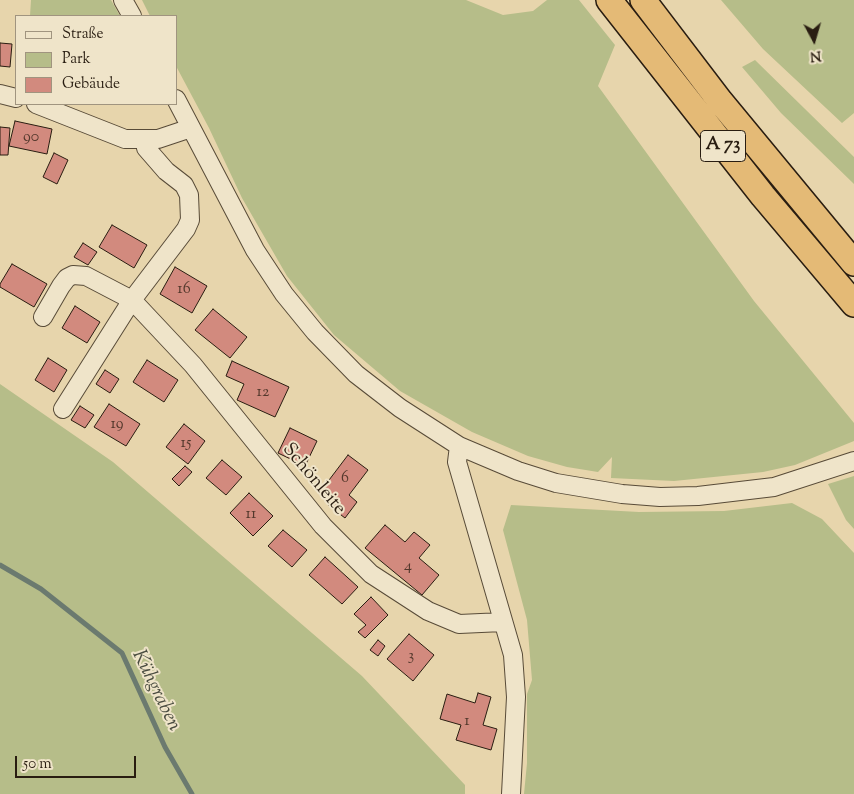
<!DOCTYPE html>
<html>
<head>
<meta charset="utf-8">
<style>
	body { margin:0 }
	#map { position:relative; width:854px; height:794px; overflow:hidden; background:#e7d5ac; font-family:"Sorts Mill Goudy",serif }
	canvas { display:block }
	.legend { position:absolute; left:15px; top:15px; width:162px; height:90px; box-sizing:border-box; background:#efe4c9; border:1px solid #a0947f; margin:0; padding:6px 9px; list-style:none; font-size:15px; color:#291d11 }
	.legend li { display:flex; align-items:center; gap:10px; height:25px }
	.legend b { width:25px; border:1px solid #a0947f }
	.north { position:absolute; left:789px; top:15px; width:50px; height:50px; -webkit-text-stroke:4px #efe4c9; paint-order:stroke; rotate:174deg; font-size:14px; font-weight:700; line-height:20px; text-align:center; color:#291d11 }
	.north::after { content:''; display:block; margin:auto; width:18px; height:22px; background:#291d11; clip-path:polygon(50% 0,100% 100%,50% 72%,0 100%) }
	.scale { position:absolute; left:15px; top:756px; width:121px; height:22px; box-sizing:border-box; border:2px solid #291d11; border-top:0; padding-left:6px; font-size:15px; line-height:18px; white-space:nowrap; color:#291d11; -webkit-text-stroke:4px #efe4c9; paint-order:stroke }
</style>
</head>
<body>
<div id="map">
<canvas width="854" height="794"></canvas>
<ul class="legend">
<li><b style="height:6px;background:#efe4c9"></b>Straße</li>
<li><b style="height:14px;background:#b6bd89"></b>Park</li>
<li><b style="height:14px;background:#d28a7e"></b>Gebäude</li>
</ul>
<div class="north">N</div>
<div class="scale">50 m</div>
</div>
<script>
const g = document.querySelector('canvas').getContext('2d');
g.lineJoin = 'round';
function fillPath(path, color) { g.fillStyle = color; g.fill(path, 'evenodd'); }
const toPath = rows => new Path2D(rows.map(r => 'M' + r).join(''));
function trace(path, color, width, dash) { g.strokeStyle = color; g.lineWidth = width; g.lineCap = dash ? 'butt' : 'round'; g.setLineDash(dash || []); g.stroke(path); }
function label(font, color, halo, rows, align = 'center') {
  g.font = font + ' "Sorts Mill Goudy",serif'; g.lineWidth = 4; g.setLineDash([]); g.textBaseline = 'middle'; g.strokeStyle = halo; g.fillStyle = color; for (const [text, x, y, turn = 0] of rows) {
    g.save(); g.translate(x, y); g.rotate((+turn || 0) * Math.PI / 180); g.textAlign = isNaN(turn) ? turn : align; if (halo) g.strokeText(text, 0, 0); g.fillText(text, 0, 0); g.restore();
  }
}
fillPath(toPath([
	[31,0,111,0,120,16,30,16],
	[142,0,466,0,503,15,533,11,547,0,579,0,615,45,598,86,754,301,854,423,854,441,795,465,763,472,674,481,611,478,612,457,598,472,567,467,528,456,472,432,400,391,334,335,287,276,242,198,209,128,176,66,176,16,150,16],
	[721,0,854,0,854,113,842,123,763,49],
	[755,60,854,157,854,184,781,113,742,67],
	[0,384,113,462,362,676,465,785,465,794,0,794],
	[854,476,854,529,846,520,828,484],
	[792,503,822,519,854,553,854,794,524,794,527,763,527,694,532,680,527,620,503,530,511,505,639,512,724,511]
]), '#b6bd89');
trace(toPath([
	[0,565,41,589,122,653,165,747,192,794]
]), '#6b7a6f', 5);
const building = toPath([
	[0,43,12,44,10,67,0,66,0,43],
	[15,121,52,129,47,154,9,146,15,121],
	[0,127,10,128,8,155,0,155,0,127],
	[54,153,68,160,57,184,43,177,54,153],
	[112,225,147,245,134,268,99,247,112,225],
	[83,243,97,252,88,265,74,257,83,243],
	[12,264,47,284,34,307,0,287,0,284,12,264],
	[175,267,207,286,192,313,160,294,175,267],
	[75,306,100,322,87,343,62,328,75,306],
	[213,309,247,337,230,358,195,330,213,309],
	[48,358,67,370,54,392,35,380,48,358],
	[147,360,178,380,164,402,133,382,147,360],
	[232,361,289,387,275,417,237,400,244,384,226,376,232,361],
	[105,370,119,379,110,393,96,384,105,370],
	[109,404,140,424,126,446,94,427,109,404],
	[80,406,94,415,85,428,71,420,80,406],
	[184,424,205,441,188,464,166,447,184,424],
	[290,428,317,441,305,466,278,453,290,428],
	[348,455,368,470,349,495,357,502,345,518,328,505,334,497,323,488,348,455],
	[222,460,242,477,226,495,206,478,222,460],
	[185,466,192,472,179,486,172,479,185,466],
	[249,493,273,516,253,536,230,513,249,493],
	[385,525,405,542,414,532,430,545,419,558,439,575,422,595,365,548,385,525],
	[283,530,307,550,292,567,268,546,283,530],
	[325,557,358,587,342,604,309,575,325,557],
	[371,597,388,615,365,638,358,632,366,625,354,614,371,597],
	[409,634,434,655,413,681,387,659,409,634],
	[378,640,385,646,378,656,370,650,378,640],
	[478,693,491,697,483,725,497,729,491,750,456,740,461,725,440,719,447,694,475,703,478,693]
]);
fillPath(building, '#d28a7e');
trace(building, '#291d11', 1);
const minor = toPath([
	[123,0,132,16],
	[0,94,16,98],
	[176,99,255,250,284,294,315,332,356,374,400,408,459,446,518,471,556,483,622,494,660,497,698,496,774,487,854,461],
	[36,104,125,139,158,139,191,128],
	[43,317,61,286,67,278,73,275,86,276,132,300,193,365,323,526,371,574,428,611,459,624,503,622],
	[63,409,132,300,186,229,190,220,189,195,184,185,166,171,146,148,145,139],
	[459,446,457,462,513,655,516,697,511,794]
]);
const highway = toPath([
	[609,0,763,196,854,304],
	[643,0,720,101,854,263]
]);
trace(minor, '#584b38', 20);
trace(highway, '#291d11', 28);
trace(minor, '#efe4c9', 18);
trace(highway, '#e4ba76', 25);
label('16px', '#53382c', null, [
	["90",31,138],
	["16",184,290],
	["12",263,393],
	["19",117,425],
	["15",186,444],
	["6",345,479],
	["11",251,515],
	["4",408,567],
	["3",411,657],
	["1",467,722]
]);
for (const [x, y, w] of [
	[723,146,45]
]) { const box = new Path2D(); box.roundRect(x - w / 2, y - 15.5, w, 31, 4); g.fillStyle = '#efe4c9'; g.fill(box); trace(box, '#291d11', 1); }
label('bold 18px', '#291d11', null, [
	["A 73",723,146]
]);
label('19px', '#291d11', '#efe4c9', [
	["Schönleite",313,480,50]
]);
label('italic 20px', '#4a4c40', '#efe4c9', [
	["Kühgraben",155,691,64]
]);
</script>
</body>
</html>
